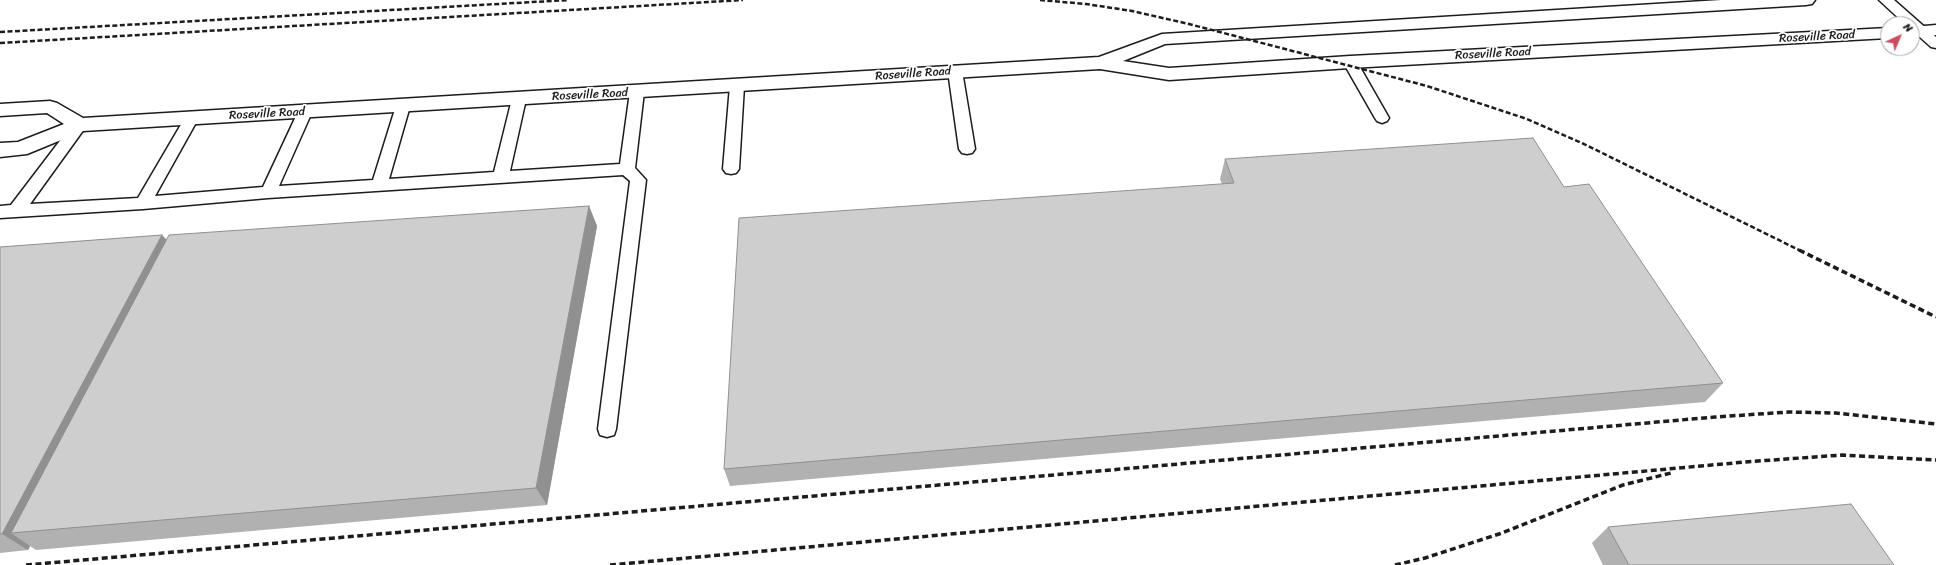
<!DOCTYPE html>
<html>
<head>
<meta charset="utf-8">
<style>
	body { margin:0 }
	#map { position:relative; width:1936px; height:565px; overflow:hidden; background:#fff; font-family:Sriracha,sans-serif }
	canvas { display:block }
	.north { position:absolute; left:1880px; top:16px; width:40px; height:40px; box-sizing:border-box; background:#fff; border:1px solid #a4a4a4; border-radius:50%; rotate:44deg; font-size:11px; font-weight:700; line-height:16px; text-align:center; color:#1c1c1c }
	.north::after { content:''; display:block; margin:auto; width:14px; height:18px; background:#d1495b; clip-path:polygon(50% 0,100% 100%,50% 72%,0 100%) }
</style>
</head>
<body>
<div id="map">
<canvas width="1936" height="565"></canvas>
<div class="north">N</div>
</div>
<script>
const g = document.querySelector('canvas').getContext('2d');
g.lineJoin = 'round';
const toPath = rows => new Path2D(rows.map(r => 'M' + r).join(''));
function trace(path, color, width, dash) { g.strokeStyle = color; g.lineWidth = width; g.lineCap = dash ? 'butt' : 'round'; g.setLineDash(dash || []); g.stroke(path); }
function fillPath(path, color) { g.fillStyle = color; g.fill(path, 'evenodd'); }
function label(font, color, halo, rows, align = 'center') {
  g.font = font + ' Sriracha,sans-serif'; g.lineWidth = 3.5; g.setLineDash([]); g.textBaseline = 'middle'; g.strokeStyle = halo; g.fillStyle = color; for (const [text, x, y, turn = 0] of rows) {
    g.save(); g.translate(x, y); g.rotate((+turn || 0) * Math.PI / 180); g.textAlign = isNaN(turn) ? turn : align; if (halo) g.strokeText(text, 0, 0); g.fillText(text, 0, 0); g.restore();
  }
}
const lane = toPath([
	[1879,0,1894,0,1936,37,1936,48,1931,47,1912,30,1912,24,1905,24,1879,0],
	[1350,58,1355,59,1357,62,1389,118,1387,121,1382,123,1377,121,1375,118,1343,62,1345,59,1350,58],
	[955,66,960,68,962,71,975,149,972,153,967,154,962,153,959,149,948,71,950,68,955,66],
	[737,81,742,83,744,86,739,169,736,173,731,174,726,173,723,169,730,86,732,83,737,81],
	[637,87,642,89,644,92,635,168,646,180,616,429,614,435,607,437,600,435,598,429,630,181,623,175,268,198,143,209,0,218,0,206,11,205,75,121,80,120,85,121,87,125,30,204,138,198,186,116,191,114,196,116,198,119,155,196,263,187,298,112,300,109,305,107,310,109,312,112,279,186,373,180,396,106,398,103,403,101,408,103,410,106,389,179,494,172,512,99,514,96,519,94,524,96,526,99,510,171,620,164,630,92,632,89,637,87]
]);
const secondary = toPath([
	[1721,0,1815,0,1812,4,1806,5,1165,44,1123,61,1169,68,1350,56,1888,28,1888,38,1350,68,1169,80,1100,69,83,131,27,154,0,157,0,143,18,142,64,124,47,113,0,116,0,104,50,101,57,103,83,118,1099,57,1162,34,1721,0],
	[1936,25,1936,35,1912,37,1912,27,1936,25]
]);
trace(lane, '#1c1c1c', 3);
trace(secondary, '#1c1c1c', 3);
fillPath(lane, '#fff');
fillPath(secondary, '#fff');
trace(toPath([
	[1040,0,1086,4,1132,11,1189,24,1427,86,1527,119,1584,144,1801,251],
	[0,32,569,0],
	[0,43,743,0]
]), '#1c1c1c', 2.5, [5, 2.5]);
trace(toPath([
	[1799,250,1936,317],
	[26,565,1715,417,1789,412,1836,413,1936,424],
	[610,565,1745,462,1842,455,1936,460],
	[1395,565,1425,558,1499,534,1623,485,1671,473]
]), '#1c1c1c', 3.5, [6, 3.5]);
fillPath(toPath([
	[1225,159,1564,187,1723,383,1705,402,730,486,724,469,1222,184,1220,179],
	[589,206,597,226,547,505,36,550,30,546,28,550,0,553,0,247,162,235,167,240],
	[1608,527,1894,565,1603,565,1592,543]
]), '#b1b1b1');
fillPath(toPath([
	[589,206,597,226,547,505,536,488],
	[162,235,179,255,11,533,30,546,28,550,2,534]
]), '#909090');
const building = toPath([
	[1533,138,1564,187,1589,184,1723,383,724,469,739,218,1234,183,1225,159,1533,138],
	[589,206,536,488,11,533,169,235,589,206],
	[162,235,2,534,0,534,0,247,162,235],
	[1851,504,1894,565,1629,565,1608,527,1851,504]
]);
fillPath(building, '#cecece');
trace(building, '#909090', 1);
label('12px', '#1c1c1c', '#fff', [
	["Roseville Road",1817,37,-3],
	["Roseville Road",1493,54,-3],
	["Roseville Road",913,74,-4],
	["Roseville Road",590,95,-3],
	["Roseville Road",267,114,-3]
]);
</script>
</body>
</html>
